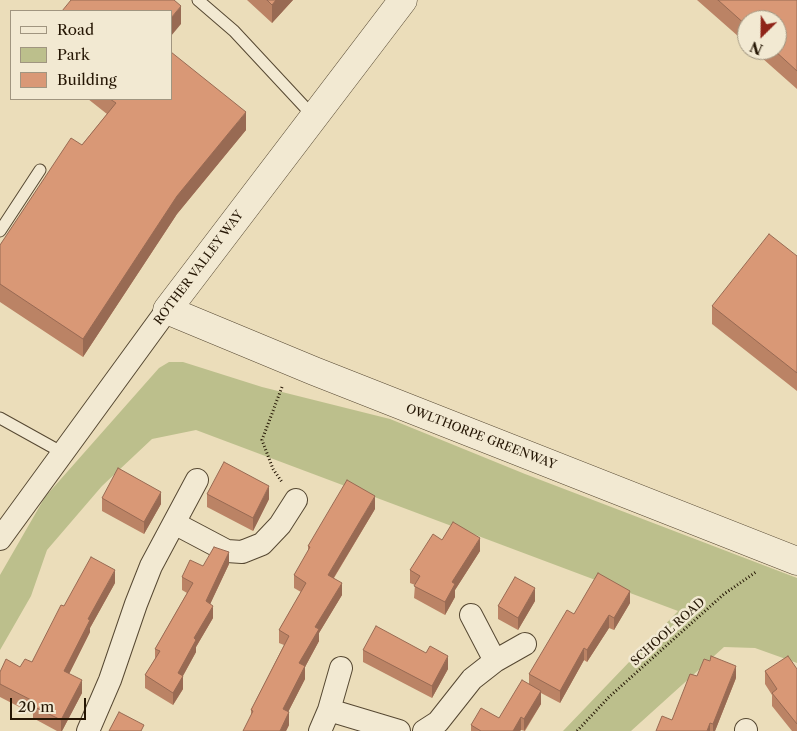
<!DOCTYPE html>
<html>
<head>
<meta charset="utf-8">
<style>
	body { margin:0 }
	#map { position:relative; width:797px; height:731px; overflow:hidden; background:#ebddba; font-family:"Libre Caslon Text",serif }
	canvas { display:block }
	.legend { position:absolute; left:10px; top:10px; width:162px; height:90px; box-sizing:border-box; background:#f2e9d2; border:1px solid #a09580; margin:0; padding:6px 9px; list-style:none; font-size:15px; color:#251604 }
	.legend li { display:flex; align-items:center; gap:10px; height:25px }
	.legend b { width:25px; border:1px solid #a09580 }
	.north { position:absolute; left:737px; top:10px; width:50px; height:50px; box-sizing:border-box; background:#f2e9d2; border:1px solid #a09580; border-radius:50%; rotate:203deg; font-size:14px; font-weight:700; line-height:20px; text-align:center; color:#251604 }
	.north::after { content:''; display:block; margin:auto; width:18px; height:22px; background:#8f2418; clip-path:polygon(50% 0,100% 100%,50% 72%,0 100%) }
	.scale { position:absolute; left:10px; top:698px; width:76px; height:22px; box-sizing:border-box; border:2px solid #251604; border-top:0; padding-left:6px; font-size:15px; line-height:18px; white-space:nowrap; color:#251604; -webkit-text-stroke:4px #f2e9d2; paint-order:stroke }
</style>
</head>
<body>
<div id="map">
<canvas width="797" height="731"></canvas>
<ul class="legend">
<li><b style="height:6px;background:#f2e9d2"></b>Road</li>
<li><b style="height:14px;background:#bcbf8c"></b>Park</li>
<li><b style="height:14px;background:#d99876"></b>Building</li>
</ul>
<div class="north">N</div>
<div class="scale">20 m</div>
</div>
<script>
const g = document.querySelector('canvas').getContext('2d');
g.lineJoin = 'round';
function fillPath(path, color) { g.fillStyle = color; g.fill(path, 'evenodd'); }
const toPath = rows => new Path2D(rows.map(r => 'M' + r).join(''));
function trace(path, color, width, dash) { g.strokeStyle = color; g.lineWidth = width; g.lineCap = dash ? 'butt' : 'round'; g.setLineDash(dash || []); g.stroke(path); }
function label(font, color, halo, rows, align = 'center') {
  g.font = font + ' "Libre Caslon Text",serif'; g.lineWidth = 5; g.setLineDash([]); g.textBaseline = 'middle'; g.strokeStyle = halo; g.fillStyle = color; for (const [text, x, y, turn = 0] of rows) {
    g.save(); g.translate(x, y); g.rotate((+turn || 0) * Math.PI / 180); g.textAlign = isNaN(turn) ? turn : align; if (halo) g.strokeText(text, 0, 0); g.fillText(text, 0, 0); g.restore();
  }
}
fillPath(toPath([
	[169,362,183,362,262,387,390,419,525,474,797,578,797,663,755,648,724,647,631,731,563,731,678,611,196,430,152,439,102,486,47,550,31,596,0,650,0,575,45,497,159,368]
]), '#bcbf8c');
const service = toPath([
	[198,0,234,31,314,117],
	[0,231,40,170],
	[0,418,63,453]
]);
const minor = toPath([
	[174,523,227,551,242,552,262,544,280,525,296,500],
	[0,539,167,310],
	[471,615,495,661,525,644],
	[329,710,399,731],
	[746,730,746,731],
	[88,731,110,680,136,604,151,566,197,480],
	[320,731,329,710,341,668],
	[424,731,438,722,472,679,495,661]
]);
const tertiary = toPath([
	[403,0,167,310,314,371,797,561]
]);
trace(service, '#564832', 13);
trace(minor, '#564832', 24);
trace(tertiary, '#564832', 29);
trace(toPath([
	[282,387,262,440,273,469,282,482],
	[577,731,609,697,724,594,756,572]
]), '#251604', 3, [1, 2.5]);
trace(service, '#f2e9d2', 11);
trace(minor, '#f2e9d2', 22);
trace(tertiary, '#f2e9d2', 28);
fillPath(toPath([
	[247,0,293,0,272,23],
	[697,0,797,0,797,89,753,50,777,50,747,20,747,44],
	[88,99,171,99,246,130,177,214,83,357,0,302,0,245,107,114],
	[797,256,797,391,712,324,712,306],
	[207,494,269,499,253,531,207,507],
	[102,498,161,504,144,534,102,511],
	[375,509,334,578,342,595,319,633,319,641,305,667,305,679,288,712,289,725,286,731,243,731,251,716,251,710,284,645,279,643,279,630,301,592,294,588,294,575,308,552,308,546],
	[442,540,480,551,455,590,455,597,445,615,414,598,415,585,410,583,410,570],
	[229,564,210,604,213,618,196,647,196,652,183,676,183,689,173,705,145,688,145,675,155,659,155,649,187,593,182,590,182,577,203,566],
	[115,583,90,628,90,632,69,674,82,693,62,731,57,731,33,718,33,714,0,697,0,672,20,667,32,662,64,606],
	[535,601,518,630,498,619,498,606],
	[630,603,614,630,609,628,587,662,584,660,560,703,541,693,541,704,525,731,521,730,520,731,471,731,471,725,499,718,529,685,529,674,574,614],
	[363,650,448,669,432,698,363,662],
	[797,669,797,731,792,731,772,706,772,695,765,684,765,671],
	[736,678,715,731,656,731,672,720]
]), '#bb8365');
fillPath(toPath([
	[276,0,293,0,272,23,272,5],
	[181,6,181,24,171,36,171,18],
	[246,112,246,130,177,214,83,357,83,339,177,196],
	[269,486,269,499,253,531,253,518],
	[161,492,161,504,144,534,144,522],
	[375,496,375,509,328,587,328,575],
	[480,538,480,551,455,590,455,597,445,615,445,602,452,582],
	[229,552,229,564,206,613,206,601],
	[115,570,115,583,90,628,90,632,64,684,64,671,88,619],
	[342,583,342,595,319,633,319,641,305,667,305,679,283,722,283,709,299,663,315,627],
	[535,588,535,601,518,630,518,618],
	[630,591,630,603,614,630,614,618],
	[213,606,213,618,196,647,196,652,180,681,183,676,183,689,173,705,173,693,178,673,194,638],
	[609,615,609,628,587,662,587,650],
	[584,648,584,660,560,703,560,691],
	[448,656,448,669,432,698,432,686],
	[736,666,736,678,715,731,713,731,713,724],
	[82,680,82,693,62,731,61,731,61,720],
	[541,691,541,704,524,731,524,719],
	[289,712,289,725,286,731,280,731],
	[521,717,521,730,520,731,513,731],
	[710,723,710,731,707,731]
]), '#986a53');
const building = toPath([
	[71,0,174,0,181,6,171,18,171,11,62,11,71,0],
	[267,0,276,0,272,5,267,0],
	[718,0,797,0,797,71,774,50,777,50,777,20,747,20,747,26,718,0],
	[171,52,246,112,177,196,83,339,0,284,0,245,71,138,82,145,116,103,110,99,171,99,171,52],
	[769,234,797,256,797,373,712,306,769,234],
	[224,462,269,486,253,518,207,494,224,462],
	[118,468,161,492,144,522,102,498,118,468],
	[347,480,375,496,328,575,342,583,315,627,319,629,299,663,305,666,283,709,289,712,280,731,243,731,253,711,251,710,289,636,279,630,306,583,294,575,310,547,308,546,347,480],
	[453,522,480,538,452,582,455,584,445,602,414,586,420,576,410,570,433,534,442,540,453,522],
	[214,547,229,552,206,601,213,606,194,638,196,640,178,673,183,676,173,693,145,675,160,651,155,649,193,583,182,577,190,560,203,566,214,547],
	[91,557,115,570,88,619,90,620,64,671,82,680,61,720,33,706,35,702,0,684,0,672,6,659,20,667,25,659,32,662,61,605,64,606,91,557],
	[598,573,630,591,614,618,609,615,587,650,584,648,560,691,529,674,567,610,574,614,598,573],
	[515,577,535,588,518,618,498,606,515,577],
	[376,626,426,653,430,646,448,656,432,686,363,650,376,626],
	[711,656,736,666,713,724,710,723,707,731,656,731,662,716,672,720,690,674,697,676,704,659,710,661,711,656],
	[788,656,797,669,797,724,772,693,777,689,765,671,788,656],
	[522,680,541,691,524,719,521,717,513,731,481,731,471,725,481,708,499,718,522,680],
	[119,712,144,725,141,731,109,731,119,712]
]);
fillPath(building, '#d99876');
trace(building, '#986a53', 1);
label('12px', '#251604', '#f2e9d2', [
	["ROTHER VALLEY WAY",199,268,-53],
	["OWLTHORPE GREENWAY",481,437,21],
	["SCHOOL ROAD",668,632,-42]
]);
</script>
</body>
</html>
